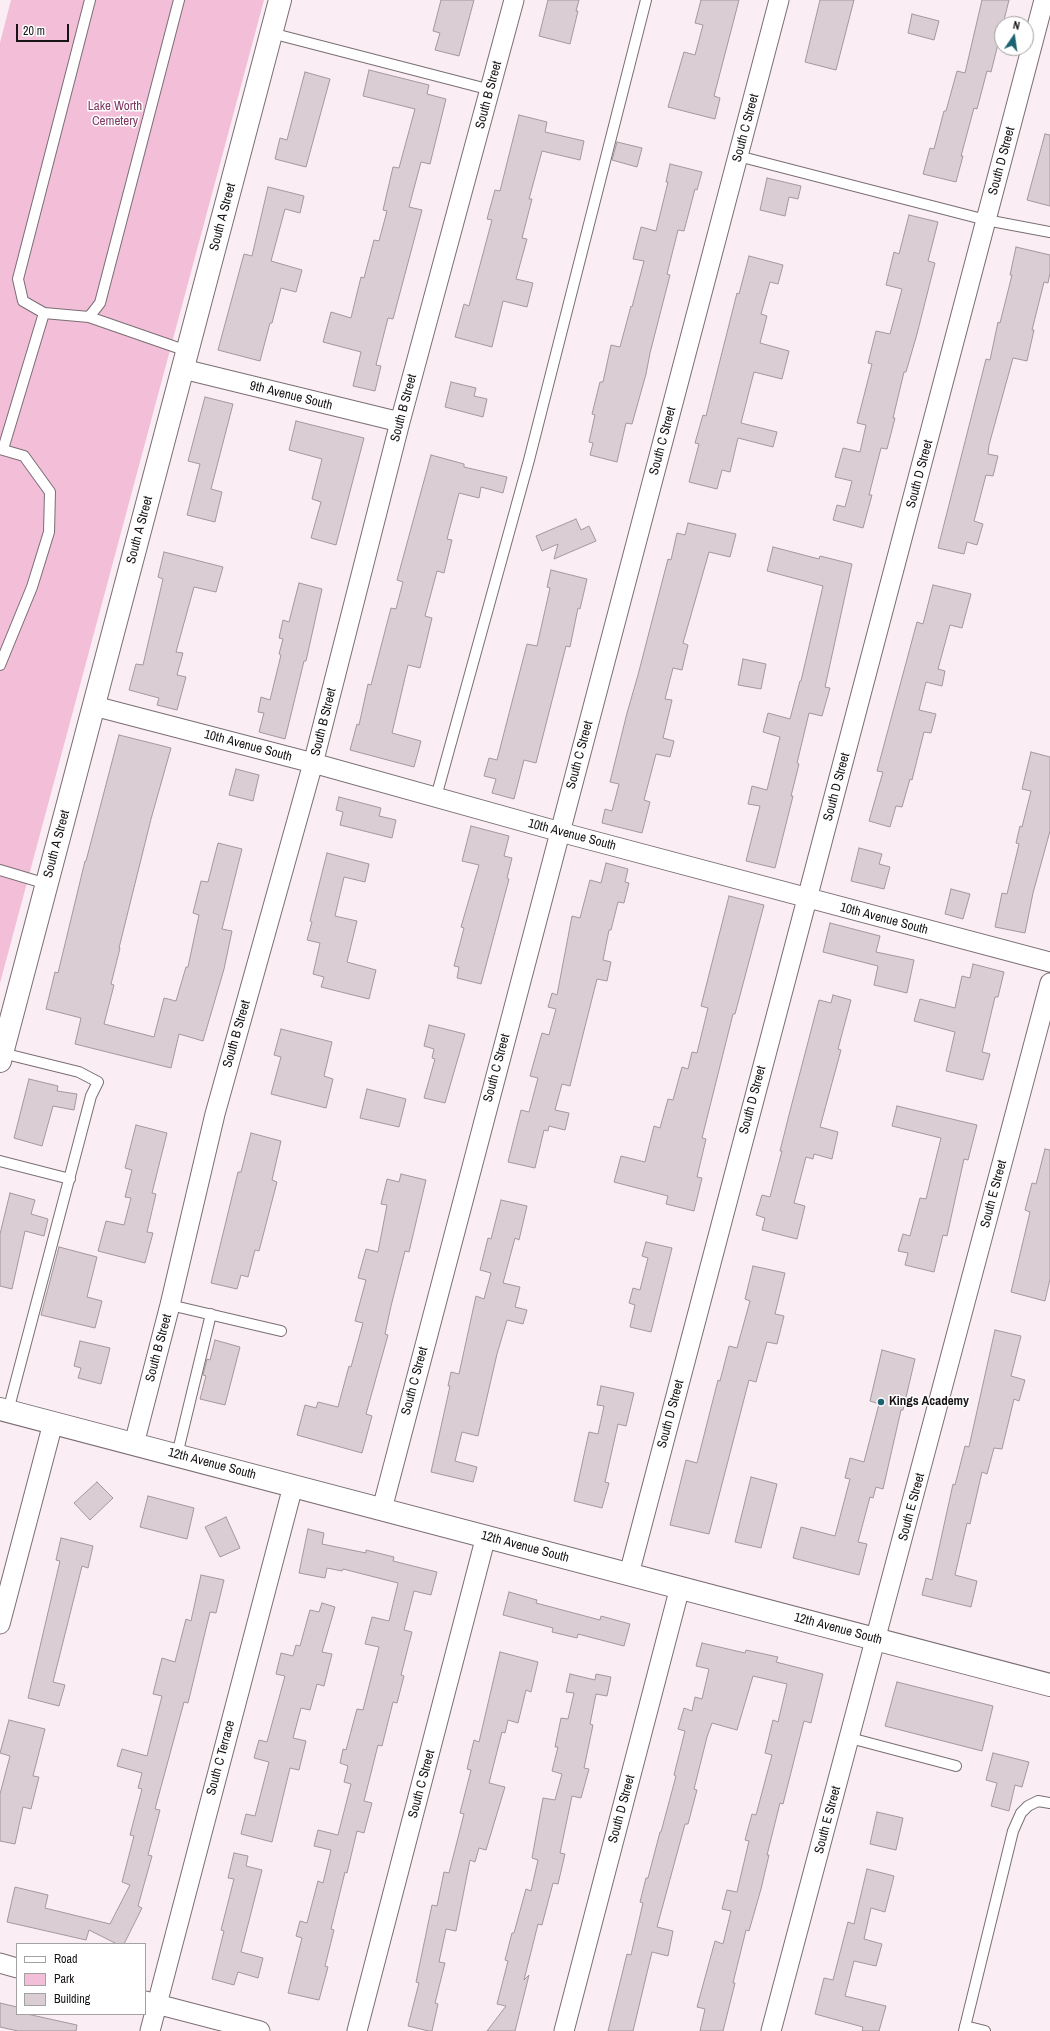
<!DOCTYPE html>
<html>
<head>
<meta charset="utf-8">
<style>
	body { margin:0 }
	#map { position:relative; width:1050px; height:2031px; overflow:hidden; background:#faedf3; font-family:"Archivo Narrow",sans-serif }
	canvas { display:block }
	.legend { position:absolute; left:16px; top:1943px; width:130px; height:72px; box-sizing:border-box; background:#fff; border:1px solid #a3a1a2; margin:0; padding:5px 7px; list-style:none; font-size:12px; color:#181416 }
	.legend li { display:flex; align-items:center; gap:8px; height:20px }
	.legend b { width:20px; border:1px solid #a3a1a2 }
	.north { position:absolute; left:994px; top:16px; width:40px; height:40px; box-sizing:border-box; background:#fff; border:1px solid #a3a1a2; border-radius:50%; rotate:13deg; font-size:11px; font-weight:700; line-height:16px; text-align:center; color:#181416 }
	.north::after { content:''; display:block; margin:auto; width:14px; height:18px; background:#1b6272; clip-path:polygon(50% 0,100% 100%,50% 72%,0 100%) }
	.scale { position:absolute; left:16px; top:24px; width:53px; height:18px; box-sizing:border-box; border:2px solid #181416; border-top:0; padding-left:5px; font-size:12px; line-height:14px; white-space:nowrap; color:#181416; -webkit-text-stroke:3px #fff; paint-order:stroke }
</style>
</head>
<body>
<div id="map">
<canvas width="1050" height="2031"></canvas>
<ul class="legend">
<li><b style="height:5px;background:#fff"></b>Road</li>
<li><b style="height:11px;background:#f2bed8"></b>Park</li>
<li><b style="height:11px;background:#dacdd3"></b>Building</li>
</ul>
<div class="north">N</div>
<div class="scale">20 m</div>
</div>
<script>
const g = document.querySelector('canvas').getContext('2d');
g.lineJoin = 'round';
function fillPath(path, color) { g.fillStyle = color; g.fill(path, 'evenodd'); }
const toPath = rows => new Path2D(rows.map(r => 'M' + r).join(''));
function trace(path, color, width, dash) { g.strokeStyle = color; g.lineWidth = width; g.lineCap = dash ? 'butt' : 'round'; g.setLineDash(dash || []); g.stroke(path); }
function label(font, color, halo, rows, align = 'center') {
  g.font = font + ' "Archivo Narrow",sans-serif'; g.lineWidth = 3; g.setLineDash([]); g.textBaseline = 'middle'; g.strokeStyle = halo; g.fillStyle = color; for (const [text, x, y, turn = 0] of rows) {
    g.save(); g.translate(x, y); g.rotate((+turn || 0) * Math.PI / 180); g.textAlign = isNaN(turn) ? turn : align; if (halo) g.strokeText(text, 0, 0); g.fillText(text, 0, 0); g.restore();
  }
}
fillPath(toPath([
	[11,0,264,0,0,983,0,43]
]), '#f2bed8');
const building = toPath([
	[441,0,474,0,459,56,435,50,440,33,433,31,441,0],
	[548,0,579,0,576,11,578,11,570,44,539,36,548,0],
	[701,0,739,0,714,96,720,98,715,119,668,107,684,52,695,55,703,25,695,23,701,0],
	[820,0,854,0,836,70,805,62,820,0],
	[982,0,1009,0,991,72,987,71,977,109,974,108,961,156,963,156,956,182,923,174,930,148,934,149,944,111,946,111,957,71,965,73,982,0],
	[912,14,939,21,934,40,908,33,912,14],
	[369,70,429,85,427,94,446,99,430,164,421,162,409,207,422,210,393,319,388,318,376,365,381,366,375,391,353,386,361,352,323,342,331,312,351,318,361,277,364,278,374,240,379,241,387,211,383,210,393,167,399,168,415,109,363,96,369,70],
	[305,72,330,79,306,167,275,159,280,138,287,140,305,72],
	[519,115,547,122,545,132,584,141,580,160,542,151,529,199,532,199,522,238,527,239,516,279,533,283,527,307,503,301,492,347,455,337,464,304,469,306,492,220,487,219,495,190,500,191,519,115],
	[1045,134,1050,135,1050,206,1027,200,1045,134],
	[617,142,642,148,637,167,612,160,617,142],
	[670,164,702,172,697,190,695,189,684,231,678,230,667,274,670,275,650,353,646,374,632,424,626,423,617,462,590,455,593,443,589,442,595,415,592,414,600,382,603,382,611,345,620,347,631,306,632,307,644,261,633,259,641,227,656,231,668,182,666,182,670,164],
	[767,178,801,186,798,199,789,197,785,216,760,210,767,178],
	[268,187,304,196,300,213,285,209,271,261,302,270,296,292,281,288,272,323,270,323,260,361,218,350,244,254,252,256,268,187],
	[909,215,938,222,928,261,935,263,917,334,906,372,904,372,893,418,895,418,887,449,881,448,869,495,872,495,863,528,833,520,837,505,845,507,852,481,835,477,843,448,860,452,866,425,857,423,872,364,868,363,876,331,890,334,902,289,886,285,894,252,899,254,909,215],
	[1016,247,1050,255,1050,273,1048,283,1044,282,1032,330,1034,330,1027,361,1013,358,989,445,988,454,998,456,993,476,986,475,974,521,983,524,977,545,967,542,964,554,938,548,986,359,990,360,998,322,1000,323,1012,275,1010,275,1016,247],
	[749,256,783,265,778,284,770,282,761,314,767,316,760,343,789,351,782,379,754,372,741,423,777,432,773,447,738,438,730,472,722,470,717,489,689,482,699,444,695,443,703,415,706,416,737,293,739,294,749,256],
	[451,382,476,388,474,396,487,399,483,417,445,407,451,382],
	[205,397,233,404,211,489,222,492,215,522,187,515,200,464,188,461,205,397],
	[296,421,364,438,336,545,311,538,321,502,312,499,322,459,289,450,296,421],
	[431,455,464,464,464,467,507,477,503,493,481,487,479,498,459,493,447,539,452,540,444,573,437,571,425,616,432,618,420,668,408,665,392,733,421,741,414,767,350,750,357,724,359,725,368,684,371,685,391,608,396,609,403,582,397,580,431,455],
	[576,519,581,530,589,526,596,541,554,559,558,544,542,551,536,536,576,519],
	[688,523,736,534,730,557,709,552,683,643,688,645,682,670,673,668,665,699,672,700,663,738,674,741,670,757,656,754,644,800,650,802,642,833,602,823,605,809,612,811,619,784,610,782,627,713,638,675,668,559,671,560,677,533,685,535,688,523],
	[773,547,819,559,820,556,852,564,825,687,830,688,822,716,809,713,797,763,799,764,791,796,793,796,775,868,746,861,760,806,748,804,752,786,767,790,780,737,763,732,768,713,790,719,800,681,801,681,823,586,767,571,773,547],
	[164,552,223,567,216,592,194,587,176,652,183,653,177,675,186,677,177,710,157,705,159,698,129,690,136,664,143,665,163,579,158,577,164,552],
	[551,570,587,579,580,609,578,608,570,647,566,646,536,763,524,760,514,799,492,793,496,779,484,776,489,758,497,760,527,644,537,646,550,588,547,587,551,570],
	[299,583,322,589,306,661,304,661,285,739,259,732,264,713,258,712,261,697,270,700,281,655,279,654,283,639,279,638,283,620,289,622,299,583],
	[933,585,971,594,962,628,950,625,938,669,945,671,942,686,926,682,919,710,936,714,931,733,924,732,912,780,910,779,902,807,896,806,890,827,869,821,883,772,877,771,917,622,923,624,933,585],
	[743,659,766,664,761,689,738,685,743,659],
	[119,735,171,748,151,819,119,948,120,948,111,984,114,985,104,1024,154,1037,164,998,176,1001,186,967,188,967,199,915,193,913,201,881,208,882,218,843,242,849,222,929,232,931,224,969,203,1041,179,1034,171,1068,75,1044,81,1018,46,1009,55,972,58,973,85,861,86,861,119,735],
	[1031,752,1050,757,1050,831,1033,893,1025,933,995,927,1002,893,1007,894,1019,844,1016,843,1020,826,1022,827,1031,791,1022,789,1031,752],
	[236,769,259,775,253,801,229,795,236,769],
	[339,797,381,808,379,816,396,820,392,838,340,825,343,812,336,810,339,797],
	[471,826,509,836,504,856,512,858,507,878,509,879,481,984,457,978,459,967,454,966,464,928,461,927,479,865,462,861,471,826],
	[859,848,882,854,879,864,890,867,884,889,851,881,859,848],
	[327,853,369,864,365,882,344,877,335,916,357,921,347,962,376,970,369,999,321,987,324,977,313,974,320,943,307,940,312,922,310,921,327,853],
	[606,863,628,869,625,882,629,883,624,903,618,902,611,930,609,930,603,960,611,962,607,981,597,979,570,1086,562,1084,555,1110,569,1113,565,1130,549,1126,548,1131,544,1130,535,1168,508,1162,521,1110,529,1112,538,1078,530,1076,542,1033,549,1035,556,1009,548,1007,552,993,557,995,572,916,580,918,590,880,601,883,606,863],
	[951,889,970,894,963,919,945,914,951,889],
	[729,896,764,905,735,1014,733,1014,702,1138,706,1139,697,1177,702,1178,694,1211,666,1204,668,1196,614,1182,621,1156,645,1162,654,1126,660,1128,668,1099,673,1100,682,1067,688,1069,692,1052,697,1053,708,1008,701,1006,729,896],
	[830,923,880,936,876,952,914,960,907,993,874,985,878,966,823,952,830,923],
	[973,964,1004,972,998,997,995,997,982,1052,990,1054,983,1080,946,1071,955,1032,914,1021,920,999,955,1008,962,976,970,978,973,964],
	[833,995,851,1000,838,1049,841,1050,820,1127,838,1132,832,1159,814,1154,813,1159,806,1157,794,1203,805,1206,797,1239,762,1230,765,1218,756,1215,762,1195,770,1197,782,1151,780,1151,790,1111,819,1000,831,1003,833,995],
	[429,1025,465,1034,445,1103,424,1098,435,1059,432,1058,434,1049,424,1046,429,1025],
	[281,1029,332,1042,324,1076,333,1079,326,1108,271,1094,281,1057,274,1055,281,1029],
	[29,1079,58,1086,57,1091,77,1094,74,1110,53,1106,42,1146,14,1138,29,1079],
	[367,1089,406,1099,399,1127,360,1118,367,1089],
	[897,1106,977,1125,968,1160,964,1159,947,1236,943,1235,934,1272,905,1265,908,1253,898,1251,903,1234,910,1236,920,1198,926,1199,941,1138,892,1126,897,1106],
	[136,1125,167,1133,152,1193,156,1194,147,1232,153,1233,145,1263,98,1251,106,1221,124,1225,131,1198,125,1197,132,1170,125,1168,136,1125],
	[251,1133,281,1141,272,1180,277,1182,259,1251,255,1250,248,1277,241,1275,237,1289,211,1283,238,1172,241,1172,251,1133],
	[1045,1149,1050,1150,1050,1279,1045,1301,1011,1292,1030,1212,1025,1210,1032,1183,1036,1184,1045,1149],
	[401,1174,426,1180,409,1252,405,1251,391,1306,385,1334,388,1335,366,1414,372,1416,362,1453,297,1435,305,1405,316,1408,318,1402,338,1407,349,1366,351,1367,363,1323,355,1321,366,1280,358,1278,366,1249,378,1252,387,1205,381,1204,387,1179,399,1182,401,1174],
	[10,1193,35,1200,31,1214,48,1219,44,1236,25,1231,12,1289,0,1286,0,1234,10,1193],
	[501,1200,527,1206,519,1240,515,1238,503,1283,520,1287,515,1307,527,1310,523,1324,507,1320,497,1354,478,1436,462,1432,455,1461,477,1467,473,1482,431,1472,450,1386,448,1386,451,1372,459,1374,476,1296,484,1299,491,1273,480,1270,488,1238,491,1239,501,1200],
	[646,1242,672,1248,651,1332,630,1327,635,1305,629,1303,633,1288,640,1290,648,1258,642,1256,646,1242],
	[59,1247,97,1257,87,1297,102,1301,95,1328,41,1315,59,1247],
	[753,1266,785,1273,775,1314,784,1316,777,1344,767,1342,756,1382,749,1380,709,1534,670,1525,686,1460,697,1463,718,1380,720,1381,729,1346,737,1348,750,1301,745,1299,753,1266],
	[995,1330,1021,1336,1011,1376,1025,1380,1019,1401,1014,1399,1002,1449,994,1448,987,1474,982,1472,970,1524,967,1523,955,1575,977,1581,971,1607,922,1595,926,1578,932,1580,953,1484,955,1485,965,1446,969,1447,995,1330],
	[215,1340,240,1347,225,1405,200,1399,206,1376,203,1375,207,1359,210,1360,215,1340],
	[80,1341,110,1348,101,1384,78,1378,81,1368,74,1366,80,1341],
	[882,1350,915,1359,903,1410,901,1410,883,1489,876,1487,873,1498,870,1497,858,1542,867,1544,859,1575,793,1558,801,1527,835,1536,850,1479,845,1478,850,1458,864,1462,879,1404,870,1401,882,1350],
	[601,1386,634,1393,626,1426,618,1424,605,1482,609,1483,602,1508,574,1501,589,1432,598,1434,604,1406,597,1405,601,1386],
	[751,1477,777,1484,761,1548,735,1542,751,1477],
	[97,1482,113,1498,90,1520,74,1503,97,1482],
	[148,1496,194,1508,187,1539,140,1527,148,1496],
	[226,1517,240,1548,220,1557,205,1527,226,1517],
	[308,1529,324,1533,322,1544,366,1553,366,1550,394,1557,393,1561,437,1572,431,1595,414,1591,404,1630,412,1632,401,1675,404,1676,397,1703,393,1702,382,1746,378,1745,364,1801,372,1803,364,1833,357,1831,347,1873,345,1872,331,1929,334,1930,325,1966,328,1967,319,2000,288,1993,302,1938,296,1936,300,1921,307,1923,318,1881,323,1883,331,1850,314,1846,318,1830,338,1835,351,1784,344,1782,348,1766,340,1763,343,1749,346,1750,357,1709,363,1710,379,1647,365,1644,372,1617,389,1621,398,1583,343,1569,342,1571,327,1568,325,1578,299,1573,308,1529],
	[61,1538,93,1546,88,1568,82,1566,53,1682,65,1685,59,1706,28,1698,60,1561,56,1560,61,1538],
	[201,1575,224,1580,216,1613,210,1612,188,1703,184,1702,155,1809,160,1810,148,1855,152,1856,138,1906,142,1908,124,1944,117,1944,89,1930,86,1940,7,1922,15,1887,48,1895,45,1908,110,1924,130,1885,122,1882,134,1836,130,1835,142,1789,138,1788,142,1773,117,1766,122,1749,147,1756,162,1696,153,1694,162,1658,175,1662,186,1619,191,1621,201,1575],
	[509,1592,537,1600,536,1603,600,1620,601,1616,630,1624,624,1646,578,1634,577,1638,552,1632,553,1628,503,1615,509,1592],
	[322,1603,335,1607,322,1652,332,1654,324,1686,317,1684,310,1710,301,1708,293,1738,306,1741,299,1770,290,1768,272,1842,241,1834,246,1814,255,1816,269,1762,254,1758,259,1740,267,1742,285,1676,276,1674,281,1653,293,1656,296,1645,300,1646,310,1610,319,1612,322,1603],
	[702,1643,745,1653,746,1650,778,1657,776,1662,823,1674,811,1723,804,1721,783,1804,780,1803,767,1855,769,1855,761,1889,749,1931,746,1930,733,1983,735,1983,723,2031,700,2031,705,2009,697,2007,715,1941,723,1944,731,1911,722,1909,727,1890,737,1892,749,1841,745,1840,752,1814,756,1815,772,1755,765,1753,773,1720,778,1722,787,1684,753,1676,737,1730,712,1723,707,1737,694,1789,697,1790,688,1824,685,1824,657,1927,673,1931,668,1956,652,1952,633,2031,608,2031,627,1954,631,1955,643,1903,640,1902,646,1878,648,1878,660,1832,661,1832,676,1776,674,1775,685,1731,678,1729,684,1708,692,1711,695,1697,702,1699,709,1669,696,1666,702,1643],
	[500,1652,538,1662,531,1692,526,1690,518,1723,508,1720,505,1733,502,1732,489,1783,505,1787,486,1850,479,1848,475,1862,470,1860,456,1931,446,1929,439,1962,445,1963,435,2003,438,2004,432,2031,429,2031,408,2026,419,1983,416,1982,432,1905,437,1906,444,1872,449,1873,464,1814,460,1813,471,1770,467,1769,474,1740,479,1742,500,1652],
	[570,1674,595,1680,596,1674,611,1677,607,1696,596,1694,590,1724,593,1725,584,1768,589,1769,581,1798,572,1796,560,1853,565,1854,558,1884,553,1883,542,1925,538,1924,524,1980,529,1975,515,2031,487,2031,506,2006,497,2004,508,1961,505,1960,512,1933,514,1933,526,1889,531,1891,538,1860,532,1858,543,1798,555,1800,562,1774,552,1771,558,1747,555,1747,561,1718,568,1719,574,1693,566,1692,570,1674],
	[897,1682,993,1706,982,1751,885,1726,897,1682],
	[9,1720,45,1729,33,1776,39,1777,31,1809,23,1807,15,1844,0,1841,0,1794,10,1756,0,1753,9,1720],
	[993,1753,1029,1762,1022,1787,1015,1785,1009,1811,991,1806,997,1783,986,1780,993,1753],
	[877,1812,903,1818,896,1850,870,1844,877,1812],
	[234,1853,248,1856,246,1866,262,1870,241,1952,263,1958,258,1978,238,1972,234,1985,212,1979,224,1931,221,1930,234,1879,228,1878,234,1853],
	[867,1869,894,1876,885,1912,871,1908,864,1939,882,1944,876,1966,854,1961,845,1996,886,2006,879,2031,862,2031,863,2027,815,2014,824,1978,833,1980,848,1922,854,1924,867,1869],
	[0,2003,17,2007,17,2014,27,2014,77,2025,76,2031,18,2031,0,2027,0,2003]
]);
fillPath(building, '#dacdd3');
trace(building, '#a4989d', 1);
const lane = toPath([
	[271,33,491,90],
	[738,156,986,220,1050,232],
	[44,313,89,317,100,303,179,0],
	[89,317,187,351],
	[0,449,24,456,50,492,49,532,32,587,0,665],
	[3,449,44,313,23,301,18,279,90,0],
	[436,797,529,460,646,0],
	[0,870,47,884],
	[2,1053,79,1072,98,1082,91,1096,8,1411],
	[0,1161,70,1179],
	[170,1305,281,1331],
	[177,1455,211,1314],
	[850,1738,956,1766],
	[965,2026,985,2031],
	[964,2031,1013,1831,1021,1813,1028,1806,1038,1801,1050,1803]
]);
const street = toPath([
	[183,369,400,422],
	[94,706,313,763,575,836,1050,962],
	[134,1444,170,1305,215,1114,315,756,400,422,514,0],
	[382,1509,779,0],
	[629,1574,1044,0],
	[0,1624,53,1423],
	[0,1963,17,1968],
	[145,2001,260,2031],
	[150,2031,293,1486],
	[357,2031,486,1536],
	[564,2031,680,1587],
	[771,2031,1050,983]
]);
const secondary = toPath([
	[0,1061,280,0],
	[0,1409,1050,1685]
]);
trace(lane, '#7a6e74', 12);
trace(street, '#7a6e74', 21);
trace(secondary, '#7a6e74', 24);
trace(lane, '#fff', 10);
trace(street, '#fff', 19);
trace(secondary, '#fff', 22);
for (const [x, y, r, color] of [
	[881,1402,4,"#1b6272"]
]) { const dot = new Path2D(); dot.arc(x, y, r, 0, 2 * Math.PI); g.fillStyle = color; g.fill(dot); trace(dot, '#fff', 1.5); }
label('13px', '#181416', '#fff', [
	["South B Street",489,95,-75],
	["South C Street",746,128,-75],
	["South D Street",1002,161,-75],
	["South A Street",223,217,-75],
	["9th Avenue South",291,396,14],
	["South B Street",404,408,-75],
	["South C Street",663,441,-75],
	["South D Street",920,474,-75],
	["South A Street",140,530,-75],
	["South B Street",324,722,-76],
	["10th Avenue South",248,746,15],
	["South C Street",580,755,-75],
	["South D Street",837,787,-75],
	["10th Avenue South",572,835,15],
	["South A Street",57,844,-75],
	["10th Avenue South",884,919,15],
	["South B Street",237,1034,-74],
	["South C Street",497,1068,-75],
	["South D Street",753,1100,-75],
	["South E Street",994,1194,-75],
	["South B Street",159,1348,-75],
	["South C Street",415,1381,-75],
	["South D Street",671,1414,-75],
	["12th Avenue South",212,1464,15],
	["South E Street",912,1507,-75],
	["12th Avenue South",525,1547,15],
	["12th Avenue South",838,1629,15],
	["South C Terrace",221,1758,-75],
	["South C Street",422,1784,-75],
	["South D Street",622,1809,-75],
	["South E Street",828,1820,-75]
]);
label('13px', '#7f3861', '#fff', [
	["Lake Worth",115,107],
	["Cemetery",115,122]
]);
label('bold 13px', '#181416', '#fff', [
	["Kings Academy",889,1402]
], 'left');
</script>
</body>
</html>
